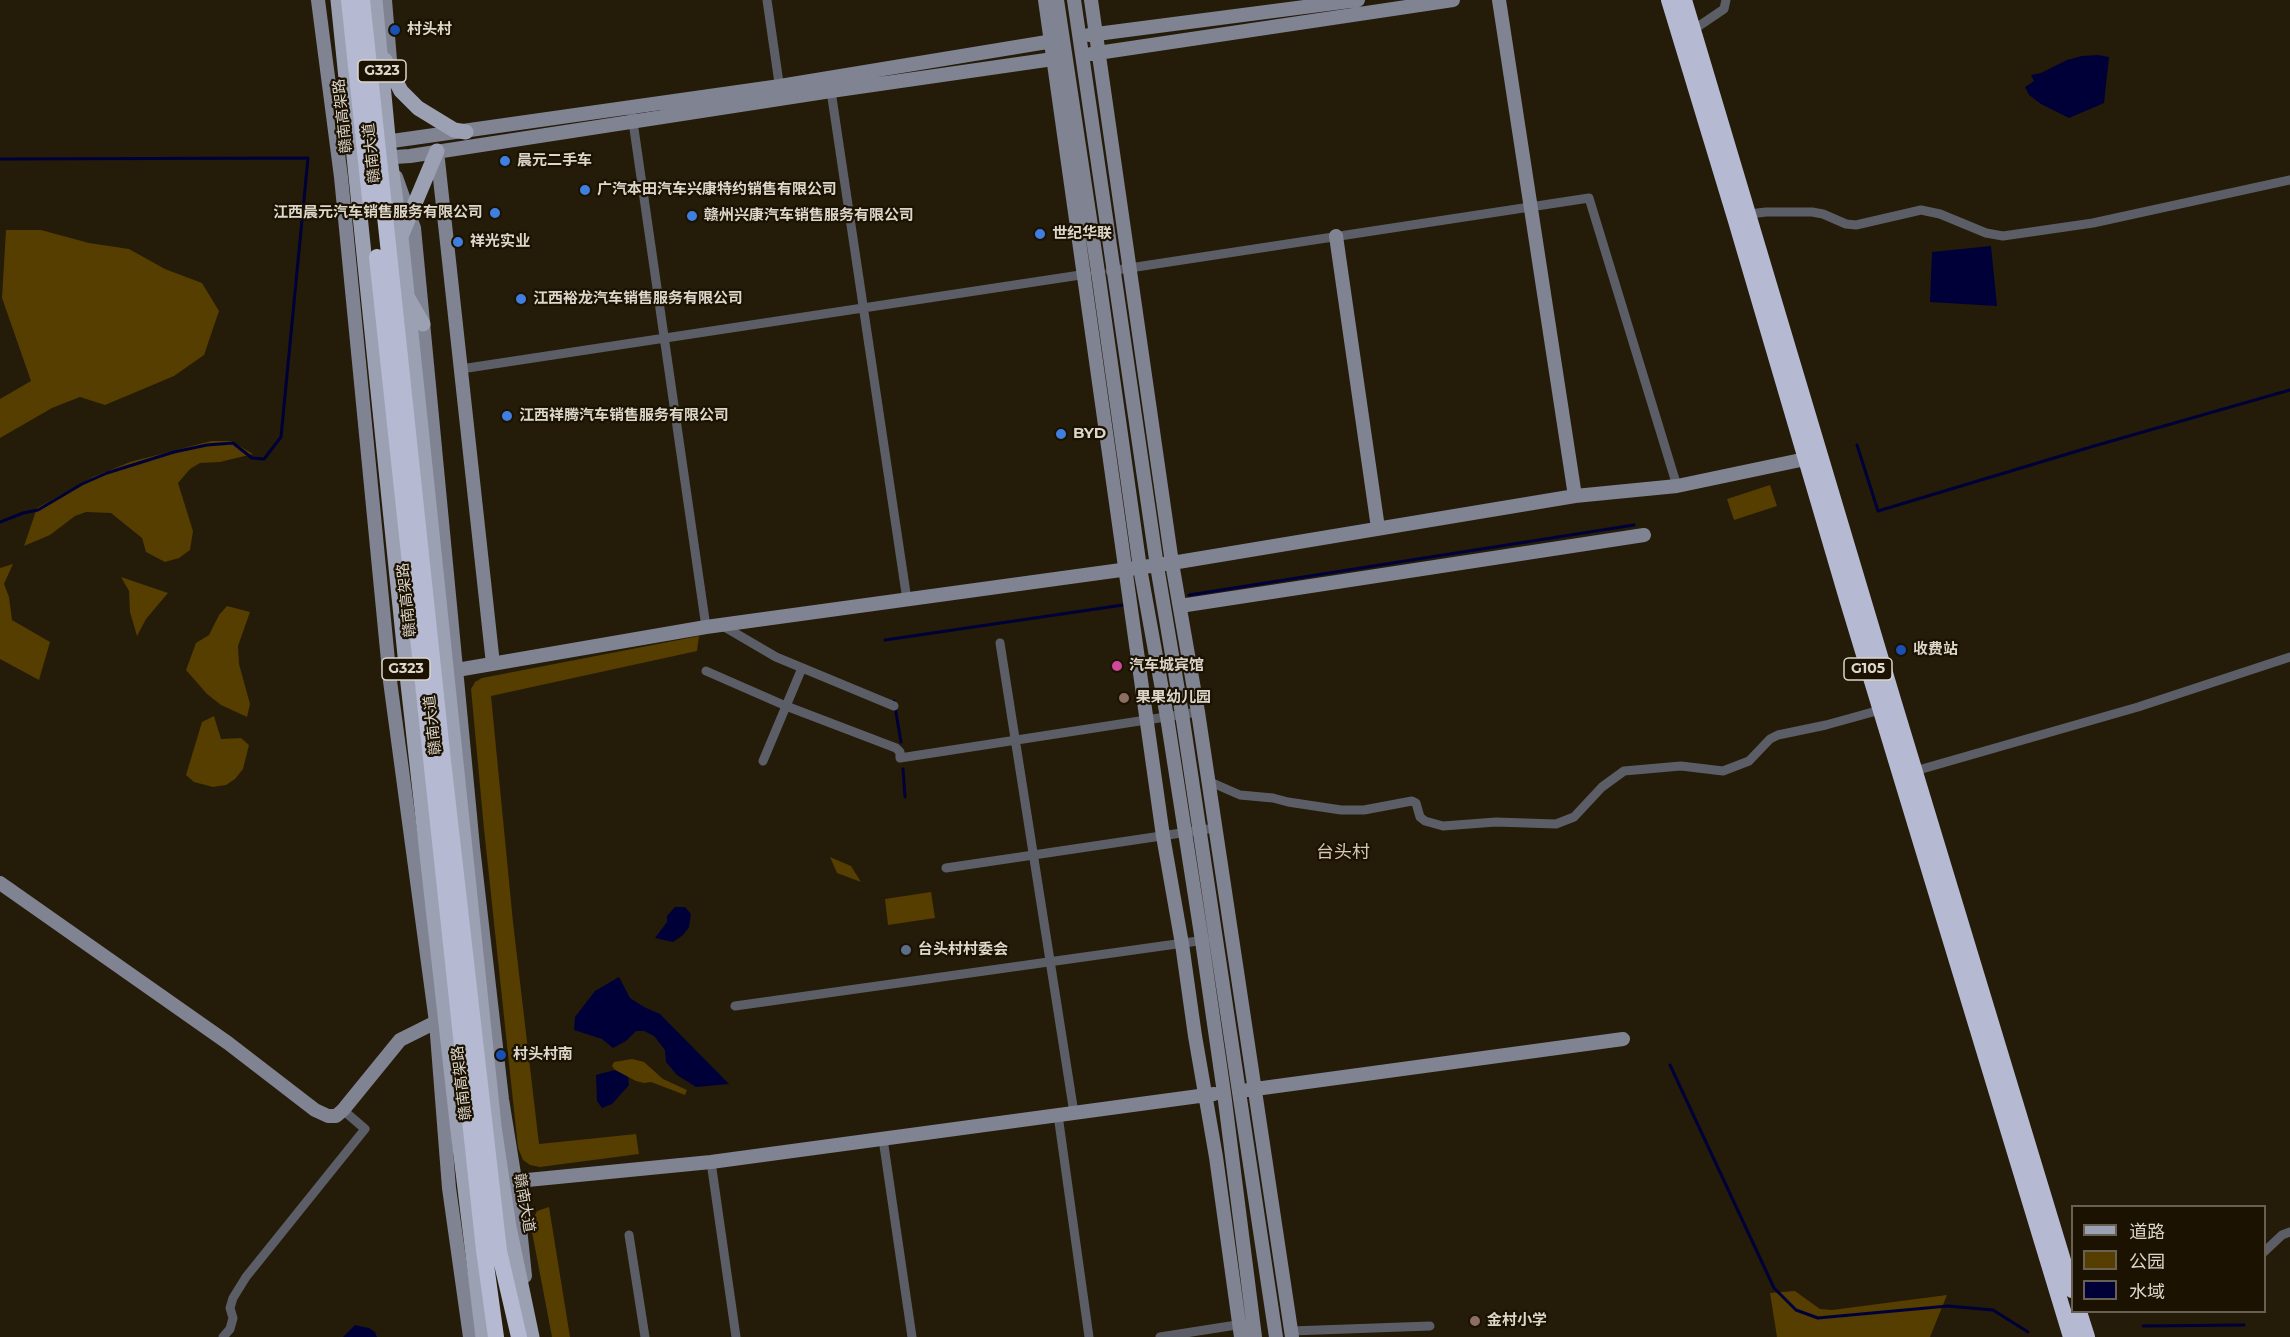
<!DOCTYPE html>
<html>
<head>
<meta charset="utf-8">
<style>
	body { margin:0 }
	#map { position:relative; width:2290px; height:1337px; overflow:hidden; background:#241b09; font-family:Montserrat,"Noto Sans SC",sans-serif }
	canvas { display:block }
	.legend { position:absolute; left:2071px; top:1205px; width:195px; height:108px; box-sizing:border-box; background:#1b1202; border:2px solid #686052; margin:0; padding:8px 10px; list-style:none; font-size:18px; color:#dcd6cb }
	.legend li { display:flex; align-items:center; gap:12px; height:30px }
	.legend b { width:30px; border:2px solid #686052 }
</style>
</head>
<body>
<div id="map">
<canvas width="2290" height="1337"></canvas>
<ul class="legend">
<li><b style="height:8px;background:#9ca0b3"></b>道路</li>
<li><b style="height:16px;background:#563d00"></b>公园</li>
<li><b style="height:16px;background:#000038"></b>水域</li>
</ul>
</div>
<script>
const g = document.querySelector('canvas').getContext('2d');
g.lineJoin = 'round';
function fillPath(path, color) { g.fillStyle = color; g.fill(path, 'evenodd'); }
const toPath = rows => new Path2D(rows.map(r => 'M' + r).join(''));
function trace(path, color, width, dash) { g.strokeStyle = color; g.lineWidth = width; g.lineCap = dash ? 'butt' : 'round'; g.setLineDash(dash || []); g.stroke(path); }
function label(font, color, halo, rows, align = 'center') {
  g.font = font + ' Montserrat,"Noto Sans SC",sans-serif'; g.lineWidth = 4.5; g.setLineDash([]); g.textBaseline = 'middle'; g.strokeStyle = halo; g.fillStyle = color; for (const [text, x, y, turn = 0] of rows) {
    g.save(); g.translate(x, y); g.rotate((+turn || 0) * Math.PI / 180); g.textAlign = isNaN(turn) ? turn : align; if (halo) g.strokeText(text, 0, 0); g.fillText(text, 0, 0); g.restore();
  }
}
fillPath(toPath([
	[6,230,41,230,89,243,129,249,165,269,202,283,219,311,204,355,174,376,105,405,80,397,52,408,0,438,0,399,31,381,2,298],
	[211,441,231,441,253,454,220,462,200,463,190,469,178,483,193,531,190,550,179,558,165,562,146,552,142,538,111,513,86,512,75,516,50,535,24,546,37,508,93,477,130,462],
	[1770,485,1777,506,1734,520,1727,499],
	[13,564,4,584,9,597,12,620,50,642,39,680,0,659,0,568],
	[121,577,168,593,146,619,137,636,130,612,129,591],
	[227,606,250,612,238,646,239,664,250,704,247,717,221,705,207,694,186,670,196,643,209,635,219,615],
	[699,636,697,651,491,696,513,922,539,1144,636,1134,639,1154,540,1167,530,1165,523,1160,518,1148,484,829,471,689,475,682,482,678],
	[214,716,221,739,241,738,249,745,243,769,235,779,226,785,213,787,194,782,186,775,202,722],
	[830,857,851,866,861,882,837,873],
	[931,892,935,918,888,925,885,899],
	[632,1059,644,1062,663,1079,687,1090,685,1095,651,1082,644,1083,636,1081,615,1070,612,1066,614,1062],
	[549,1207,570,1337,552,1337,532,1232,533,1220,537,1211],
	[1795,1291,1820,1309,1832,1310,1947,1295,1930,1337,1777,1337,1770,1293]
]), '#563d00');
fillPath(toPath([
	[2098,55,2109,57,2104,103,2069,118,2041,104,2029,95,2025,87,2034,81,2031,75,2041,73,2067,60,2082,56],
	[1991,246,1997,306,1930,302,1932,252],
	[675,907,685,907,691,914,689,927,683,935,673,942,655,938,667,922,667,916],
	[619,977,630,998,644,1007,660,1014,729,1084,696,1087,677,1075,666,1062,665,1050,654,1036,644,1031,636,1031,626,1041,613,1048,602,1039,574,1030,575,1017,595,991],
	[615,1070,628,1077,629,1085,612,1104,602,1108,597,1101,596,1075],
	[355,1325,369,1328,375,1332,377,1337,343,1337]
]), '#000038');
trace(toPath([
	[0,159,308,158,281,437,264,459,252,458,233,443,207,445,174,452,107,473,82,484,38,510,23,513,0,522],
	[1857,445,1878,511,2094,446,2290,390],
	[1189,595,1634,525],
	[885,640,1123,605],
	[894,701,901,742],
	[903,769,905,797],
	[1670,1065,1774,1288,1796,1310,1818,1318,1948,1306,1993,1310,2028,1332],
	[2143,1326,2244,1325]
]), '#000038', 3);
trace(toPath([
	[767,0,780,90],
	[1693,30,1724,9,1726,0],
	[831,91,907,600],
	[631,108,706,627],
	[1749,214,1766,212,1812,212,1823,214,1846,224,1856,225,1921,210,1940,214,1986,233,2003,236,2093,223,2290,180],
	[1110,271,1589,198,1677,486],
	[461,369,1087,274],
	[723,626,776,657,894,706],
	[1000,643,1074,1113],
	[706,671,786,706,896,748,900,752,900,758,1198,712],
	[763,761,802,668],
	[1915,771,2138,707,2290,657],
	[1208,781,1240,795,1273,798,1288,802,1341,810,1364,810,1412,801,1416,803,1420,817,1425,821,1443,826,1496,822,1556,824,1574,817,1602,787,1624,771,1681,766,1723,771,1749,761,1770,739,1778,735,1826,725,1880,710],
	[946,868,1215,828],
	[735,1006,1205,940],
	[1058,1115,1089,1337],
	[883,1139,912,1337],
	[711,1162,736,1337],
	[629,1235,645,1337],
	[2264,1252,2282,1235,2290,1232],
	[1291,1331,1430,1326],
	[223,1337,230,1329,233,1318,230,1308,233,1298,246,1277,365,1129,343,1110],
	[1160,1337,1243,1324]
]), '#5c5e67', 9);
trace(toPath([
	[318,0,341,177,390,681,436,1022,449,1188,470,1337],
	[385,0,391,72],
	[1045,0,1163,836,1182,944,1195,1036,1216,1157,1241,1337],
	[1057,0,1098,272,1140,568,1167,717,1202,941,1224,1093,1255,1337],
	[1074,0,1157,566,1182,714,1276,1337],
	[1091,0,1172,563,1198,712,1292,1337],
	[1499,0,1575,496],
	[1089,35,1358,0],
	[1091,54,1453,0],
	[378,143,780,86,1059,40],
	[437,151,493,664],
	[379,158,410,156,831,91,1060,58],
	[396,177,414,228,473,847,502,1099,515,1180,525,1276],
	[1336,236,1378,528],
	[1180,606,1644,535],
	[457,670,706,627,1172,563,1575,496,1677,486,1815,457],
	[0,883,228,1043,315,1110,328,1116,336,1116,343,1110,400,1040,436,1022],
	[1248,1090,1623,1039],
	[507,1182,711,1162,1214,1094]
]), '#808392', 14);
trace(toPath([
	[338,0,407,675,458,1131,483,1337],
	[375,0,390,158,401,237,494,1126,509,1227,532,1337],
	[385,60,401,91,418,108,454,130,466,132],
	[402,234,437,151],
	[408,298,423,324]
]), '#9ca0b3', 15);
trace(toPath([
	[1669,0,1736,221,1848,602,2071,1337],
	[1684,0,1894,703,2072,1290],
	[484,1250,496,1337],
	[499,1251,519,1337],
	[2079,1312,2087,1337]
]), '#b5bad2', 16);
trace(toPath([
	[349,0,370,199],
	[362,0,442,752,499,1251],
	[377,257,484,1250]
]), '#b5bad2', 16);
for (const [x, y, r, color] of [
	[395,30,6,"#1a4fb4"],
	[505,161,6,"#3f7fe0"],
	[585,190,6,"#3f7fe0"],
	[495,213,6,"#3f7fe0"],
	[692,216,6,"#3f7fe0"],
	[1040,234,6,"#3f7fe0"],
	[458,242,6,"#3f7fe0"],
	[521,299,6,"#3f7fe0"],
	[507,416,6,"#3f7fe0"],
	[1061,434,6,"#3f7fe0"],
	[1901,650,6,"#1a4fb4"],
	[1117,666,6,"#d1479c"],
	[1124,698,6,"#8d6e63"],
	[906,950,6,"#5c6f8a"],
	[501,1055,6,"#1a4fb4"],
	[1475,1321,6,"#8d6e63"]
]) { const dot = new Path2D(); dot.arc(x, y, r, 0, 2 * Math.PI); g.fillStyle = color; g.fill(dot); trace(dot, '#1b1202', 2); }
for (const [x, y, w] of [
	[382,71,48],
	[406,669,48],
	[1868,669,48]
]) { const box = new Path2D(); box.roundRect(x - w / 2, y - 11, w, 22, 4.5); g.fillStyle = '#1b1202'; g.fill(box); trace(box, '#dcd6cb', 1.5); }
label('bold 14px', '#dcd6cb', null, [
	["G323",382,71],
	["G323",406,669],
	["G105",1868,669]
]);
label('bold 15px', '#dcd6cb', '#1b1202', [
	["村头村",407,30],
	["晨元二手车",517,161],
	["广汽本田汽车兴康特约销售有限公司",597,190],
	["江西晨元汽车销售服务有限公司",483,213,"right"],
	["赣州兴康汽车销售服务有限公司",704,216],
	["世纪华联",1052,234],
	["祥光实业",470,242],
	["江西裕龙汽车销售服务有限公司",533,299],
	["江西祥腾汽车销售服务有限公司",519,416],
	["BYD",1073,434],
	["收费站",1913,650],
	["汽车城宾馆",1129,666],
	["果果幼儿园",1136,698],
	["台头村村委会",918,950],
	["村头村南",513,1055],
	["金村小学",1487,1321]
], 'left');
label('15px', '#dcd6cb', '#1b1202', [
	["赣南高架路",343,116,-96],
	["赣南大道",372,153,-96],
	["赣南高架路",407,600,-96],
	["赣南大道",433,725,-96],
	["赣南高架路",462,1083,-97],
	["赣南大道",524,1203,80]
]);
label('18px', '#d4c8b2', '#1b1202', [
	["台头村",1343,853]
]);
</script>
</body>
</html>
